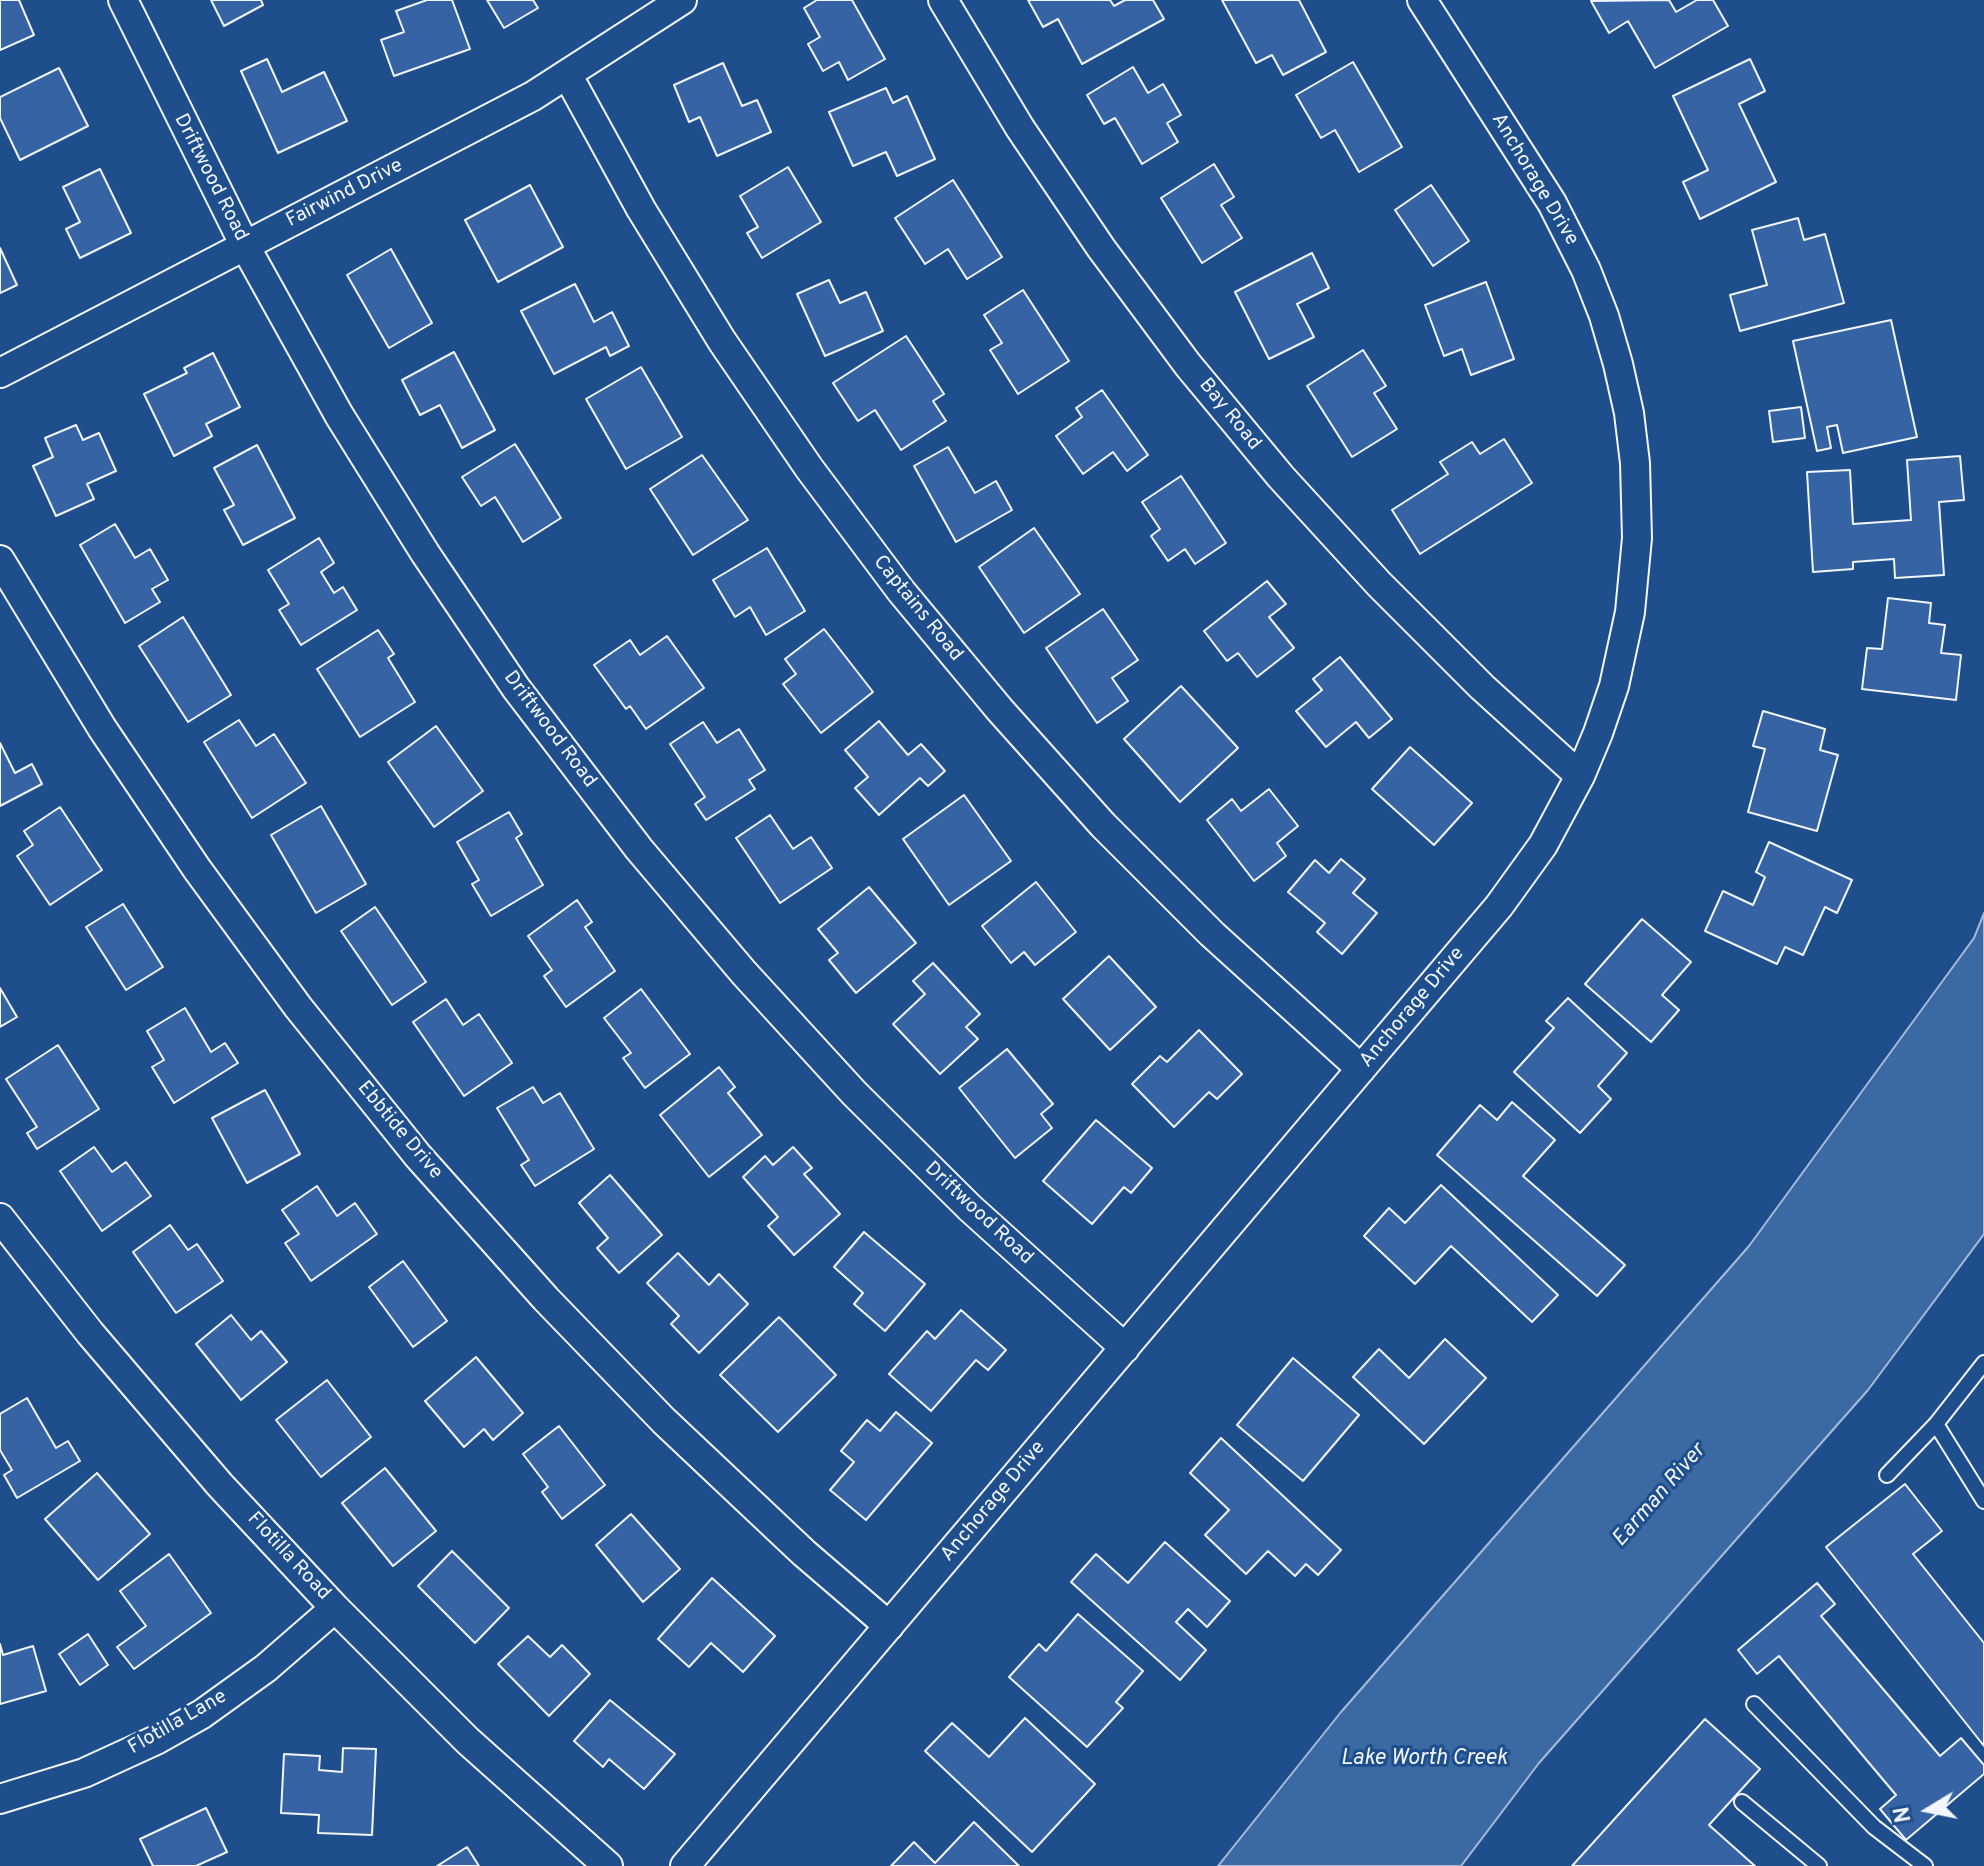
<!DOCTYPE html>
<html>
<head>
<meta charset="utf-8">
<style>
	body { margin:0 }
	#map { position:relative; width:1984px; height:1866px; overflow:hidden; background:#1f4e8c; font-family:Overpass,sans-serif }
	canvas { display:block }
	.north { position:absolute; left:1888px; top:1770px; width:80px; height:80px; -webkit-text-stroke:6px #1f4e8c; paint-order:stroke; rotate:260deg; font-size:22px; font-weight:700; line-height:32px; text-align:center; color:#f2f6ff }
	.north::after { content:''; display:block; margin:auto; width:28px; height:36px; background:#f2f6ff; clip-path:polygon(50% 0,100% 100%,50% 72%,0 100%) }
</style>
</head>
<body>
<div id="map">
<canvas width="1984" height="1866"></canvas>
<div class="north">N</div>
</div>
<script>
const g = document.querySelector('canvas').getContext('2d');
g.lineJoin = 'round';
function fillPath(path, color) { g.fillStyle = color; g.fill(path, 'evenodd'); }
const toPath = rows => new Path2D(rows.map(r => 'M' + r).join(''));
function trace(path, color, width, dash) { g.strokeStyle = color; g.lineWidth = width; g.lineCap = dash ? 'butt' : 'round'; g.setLineDash(dash || []); g.stroke(path); }
function label(font, color, halo, rows, align = 'center') {
  g.font = font + ' Overpass,sans-serif'; g.lineWidth = 6; g.setLineDash([]); g.textBaseline = 'middle'; g.strokeStyle = halo; g.fillStyle = color; for (const [text, x, y, turn = 0] of rows) {
    g.save(); g.translate(x, y); g.rotate((+turn || 0) * Math.PI / 180); g.textAlign = isNaN(turn) ? turn : align; if (halo) g.strokeText(text, 0, 0); g.fillText(text, 0, 0); g.restore();
  }
}
const water = toPath([
	[1984,913,1984,1234,1868,1390,1539,1763,1461,1866,1218,1866,1341,1712,1749,1246,1974,938,1984,913]
]);
fillPath(water, '#3b69a3');
trace(water, '#a8bbd7', 2);
const building = toPath([
	[0,0,19,0,34,35,0,50,0,0],
	[211,0,261,0,263,5,224,26,211,0],
	[427,0,452,0,470,49,394,76,381,40,404,32,396,11,427,0],
	[487,0,533,0,538,8,504,28,487,0],
	[817,0,852,0,885,59,848,80,839,62,823,71,808,44,820,37,804,8,817,0],
	[1028,0,1110,0,1114,6,1125,0,1153,0,1164,19,1082,64,1058,19,1043,27,1028,0],
	[1222,0,1299,0,1326,52,1283,75,1272,55,1256,63,1222,0],
	[1669,0,1676,12,1697,0,1713,0,1728,26,1655,68,1628,21,1609,33,1591,1,1669,0],
	[267,59,282,92,324,72,347,121,278,153,241,71,267,59],
	[1750,59,1765,91,1739,104,1776,182,1700,219,1683,182,1708,170,1673,96,1750,59],
	[1353,62,1402,147,1359,172,1335,130,1321,138,1296,95,1353,62],
	[723,63,742,106,757,100,771,132,717,156,700,117,689,122,674,85,723,63],
	[1133,67,1148,93,1163,84,1181,115,1167,123,1178,142,1142,164,1115,118,1104,124,1087,95,1133,67],
	[59,68,88,126,20,160,0,118,0,97,59,68],
	[886,88,893,103,907,96,935,159,897,176,886,152,853,166,829,112,886,88],
	[1214,164,1234,197,1221,205,1242,238,1202,263,1161,198,1214,164],
	[788,167,821,222,762,258,747,233,758,227,740,196,788,167],
	[100,169,131,233,80,258,66,229,80,222,63,187,100,169],
	[953,180,1002,257,967,279,948,249,925,264,895,218,953,180],
	[530,185,563,247,498,282,465,220,530,185],
	[1431,185,1469,241,1433,266,1395,210,1431,185],
	[1798,218,1804,240,1825,234,1844,303,1740,331,1730,295,1767,285,1752,230,1798,218],
	[0,248,17,285,0,293,0,248],
	[391,249,432,323,389,348,347,275,391,249],
	[1312,253,1329,288,1297,304,1314,337,1269,359,1235,292,1312,253],
	[829,280,840,303,866,292,883,331,825,356,797,294,829,280],
	[1486,282,1514,359,1471,375,1462,349,1444,356,1425,305,1486,282],
	[575,284,594,322,612,312,629,346,610,356,606,347,554,374,521,311,575,284],
	[1023,290,1069,361,1018,394,990,350,1002,343,984,315,1023,290],
	[1891,320,1917,437,1843,453,1837,425,1827,427,1831,448,1817,451,1793,341,1891,320],
	[906,336,944,394,933,401,946,421,901,450,875,410,858,421,833,383,906,336],
	[1363,350,1386,386,1374,393,1397,429,1352,457,1307,386,1363,350],
	[454,352,495,430,462,448,440,405,420,415,402,380,454,352],
	[213,353,240,407,206,424,212,436,174,456,144,394,187,373,184,368,213,353],
	[641,367,682,437,626,469,586,399,641,367],
	[1102,390,1148,455,1127,471,1113,452,1083,474,1056,436,1082,417,1076,408,1102,390],
	[1801,407,1805,438,1773,442,1769,411,1801,407],
	[76,425,83,440,99,433,116,471,87,484,94,499,56,516,33,466,53,457,45,438,76,425],
	[1504,439,1532,483,1420,554,1392,510,1448,474,1440,462,1472,442,1480,454,1504,439],
	[515,444,561,518,523,542,495,497,481,506,462,477,515,444],
	[257,445,295,518,243,545,224,510,234,505,214,468,257,445],
	[948,447,975,493,996,481,1012,510,956,542,914,466,948,447],
	[702,455,748,520,693,555,650,489,702,455],
	[1960,456,1964,500,1939,502,1944,575,1895,578,1894,559,1853,562,1853,569,1813,572,1807,472,1850,470,1853,524,1911,520,1907,460,1960,456],
	[1181,476,1226,543,1195,564,1185,549,1168,561,1151,536,1160,529,1142,502,1181,476],
	[115,524,135,558,150,549,168,580,152,589,160,602,125,623,80,545,115,524],
	[1034,528,1080,594,1024,633,979,567,1034,528],
	[319,538,334,563,321,572,334,593,343,587,357,610,301,645,279,610,289,604,268,570,319,538],
	[767,548,805,611,766,635,750,607,735,617,713,580,767,548],
	[1267,581,1286,604,1269,617,1294,648,1257,677,1238,653,1227,661,1204,631,1267,581],
	[1888,598,1931,603,1929,623,1945,625,1941,653,1961,655,1956,700,1862,689,1867,648,1882,649,1888,598],
	[1103,609,1138,660,1112,678,1128,701,1097,723,1046,648,1103,609],
	[183,617,231,695,188,722,139,646,183,617],
	[824,629,873,692,821,733,783,684,796,674,785,659,824,629],
	[378,630,394,654,388,658,415,702,360,737,317,669,378,630],
	[667,636,704,688,646,729,630,706,626,709,594,665,630,640,640,655,667,636],
	[1340,657,1392,719,1369,738,1356,722,1326,747,1296,711,1322,690,1313,679,1340,657],
	[1181,686,1238,748,1180,802,1124,739,1181,686],
	[1763,711,1825,729,1820,750,1838,755,1817,831,1748,812,1765,749,1753,746,1763,711],
	[239,720,256,746,274,734,306,783,252,818,204,742,239,720],
	[879,721,908,755,921,744,945,771,928,786,920,778,879,815,855,788,868,777,845,750,879,721],
	[703,722,717,743,739,729,765,770,749,780,755,789,706,820,695,804,705,797,670,744,703,722],
	[436,726,483,791,434,827,388,762,436,726],
	[0,743,15,773,32,764,42,784,0,806,0,743],
	[1410,747,1472,803,1434,845,1372,789,1410,747],
	[1269,789,1298,826,1277,843,1286,856,1254,881,1207,820,1232,799,1241,811,1269,789],
	[964,795,1011,861,949,905,903,839,964,795],
	[321,806,366,884,316,913,271,835,321,806],
	[60,807,102,870,50,905,17,856,33,845,24,831,60,807],
	[509,812,522,834,516,838,543,885,491,916,472,884,479,880,457,842,509,812],
	[770,815,793,849,811,837,832,868,780,903,736,838,770,815],
	[1769,842,1852,880,1837,913,1825,907,1803,955,1785,947,1777,964,1705,931,1723,891,1753,905,1765,877,1756,872,1769,842],
	[1341,859,1365,879,1353,893,1377,913,1342,954,1317,932,1325,923,1288,892,1315,860,1329,873,1341,859],
	[1036,882,1076,932,1035,965,1024,952,1011,963,982,926,1036,882],
	[869,887,916,943,856,993,829,960,838,953,818,929,869,887],
	[577,900,592,922,585,927,615,971,566,1007,544,976,552,970,528,936,577,900],
	[123,904,163,967,126,990,86,927,123,904],
	[375,907,426,982,392,1005,341,931,375,907],
	[1642,919,1691,962,1662,995,1679,1010,1651,1042,1585,984,1642,919],
	[1109,956,1156,1007,1110,1050,1063,999,1109,956],
	[933,963,980,1014,966,1027,978,1039,940,1074,893,1024,925,994,913,981,933,963],
	[0,988,17,1017,0,1027,0,988],
	[641,989,690,1054,645,1088,623,1058,631,1053,604,1018,641,989],
	[1568,998,1627,1053,1598,1086,1611,1099,1580,1133,1514,1072,1554,1028,1546,1021,1568,998],
	[446,999,463,1025,479,1014,512,1063,464,1096,413,1022,446,999],
	[185,1008,211,1052,225,1043,238,1063,174,1103,152,1067,164,1060,147,1031,185,1008],
	[1199,1030,1242,1074,1217,1099,1209,1092,1174,1127,1132,1084,1160,1056,1167,1062,1199,1030],
	[58,1045,99,1109,37,1149,27,1133,37,1127,6,1079,58,1045],
	[1007,1049,1053,1104,1041,1114,1052,1128,1015,1158,959,1088,1007,1049],
	[719,1067,735,1087,728,1093,762,1135,709,1177,660,1115,719,1067],
	[533,1087,543,1103,560,1093,594,1149,535,1186,521,1165,529,1160,497,1108,533,1087],
	[265,1090,300,1154,247,1183,212,1118,265,1090],
	[1512,1102,1555,1140,1523,1176,1625,1265,1597,1296,1437,1155,1480,1105,1497,1120,1512,1102],
	[1096,1120,1152,1168,1131,1193,1124,1187,1092,1224,1043,1181,1096,1120],
	[94,1147,112,1172,126,1162,151,1196,102,1231,60,1171,94,1147],
	[793,1147,812,1168,804,1174,840,1214,794,1255,768,1226,778,1217,743,1177,765,1156,773,1165,793,1147],
	[610,1175,662,1235,619,1273,597,1248,608,1238,579,1203,610,1175],
	[1441,1185,1558,1295,1532,1322,1451,1246,1415,1284,1364,1236,1389,1208,1405,1223,1441,1185],
	[317,1186,337,1216,355,1203,377,1234,311,1281,285,1243,299,1234,282,1210,317,1186],
	[170,1225,188,1250,197,1244,223,1281,176,1313,133,1252,170,1225],
	[864,1232,925,1284,885,1331,854,1304,863,1293,834,1267,864,1232],
	[678,1253,709,1285,719,1274,748,1304,699,1353,671,1324,679,1316,647,1283,678,1253],
	[403,1261,447,1321,413,1347,369,1287,403,1261],
	[961,1310,1006,1350,988,1370,976,1360,931,1411,889,1374,927,1331,935,1339,961,1310],
	[231,1315,251,1340,261,1331,287,1362,241,1400,196,1344,231,1315],
	[779,1317,836,1375,778,1432,720,1375,779,1317],
	[1445,1339,1486,1378,1424,1444,1353,1377,1379,1349,1409,1378,1445,1339],
	[476,1357,523,1413,493,1440,484,1429,464,1447,425,1401,476,1357],
	[1293,1358,1359,1415,1303,1481,1237,1425,1293,1358],
	[327,1380,371,1437,321,1477,276,1420,327,1380],
	[27,1398,56,1448,68,1441,80,1461,17,1498,4,1475,12,1470,0,1450,0,1414,27,1398],
	[896,1412,932,1443,866,1520,830,1490,854,1462,841,1451,867,1420,880,1431,896,1412],
	[559,1426,605,1485,562,1519,542,1492,548,1487,523,1454,559,1426],
	[1221,1438,1341,1550,1318,1575,1306,1564,1295,1576,1268,1551,1246,1574,1205,1535,1229,1510,1190,1473,1221,1438],
	[385,1468,436,1531,393,1566,342,1503,385,1468],
	[97,1473,150,1534,98,1580,45,1519,97,1473],
	[1905,1484,1942,1531,1913,1554,1984,1643,1984,1746,1826,1547,1905,1484],
	[631,1514,680,1569,643,1602,596,1545,631,1514],
	[1165,1542,1230,1601,1207,1627,1188,1609,1176,1622,1206,1650,1180,1680,1071,1582,1096,1554,1128,1583,1165,1542],
	[452,1551,509,1608,475,1643,418,1586,452,1551],
	[169,1554,211,1613,134,1669,117,1647,146,1626,120,1591,169,1554],
	[712,1578,775,1636,743,1672,711,1643,689,1667,658,1639,712,1578],
	[1817,1583,1835,1604,1821,1616,1940,1756,1961,1738,1984,1765,1984,1774,1906,1840,1880,1809,1896,1795,1779,1656,1757,1674,1738,1650,1817,1583],
	[1078,1614,1143,1671,1116,1702,1123,1708,1087,1747,1009,1677,1039,1644,1046,1651,1078,1614],
	[88,1634,108,1665,80,1685,59,1654,88,1634],
	[528,1636,550,1657,562,1645,590,1674,549,1716,498,1664,528,1636],
	[0,1644,3,1655,33,1646,46,1691,0,1704,0,1644],
	[610,1700,675,1754,644,1789,609,1759,603,1767,574,1741,610,1700],
	[1025,1718,1095,1784,1032,1852,925,1751,952,1723,989,1757,1025,1718],
	[1705,1719,1760,1769,1709,1825,1755,1866,1572,1866,1705,1719],
	[343,1748,376,1749,372,1835,318,1833,319,1815,281,1813,284,1754,320,1756,319,1770,342,1772,343,1748],
	[206,1808,227,1852,196,1866,153,1866,140,1839,206,1808],
	[974,1822,1019,1866,891,1866,914,1842,935,1863,974,1822],
	[467,1847,479,1866,437,1866,467,1847]
]);
fillPath(building, '#3563a3');
trace(building, '#f2f6ff', 2);
const lane = toPath([
	[1984,1363,1936,1424,1984,1501],
	[1887,1475,1936,1424],
	[1754,1704,1874,1827,1925,1866],
	[1742,1802,1819,1866]
]);
const street = toPath([
	[123,0,245,246,339,415,425,553,516,688,639,849,744,973,854,1093,970,1208,1125,1348],
	[943,0,1020,128,1101,248,1188,365,1281,477,1379,584,1482,687,1580,776],
	[567,74,641,209,722,341,809,468,901,591,1000,710,1103,825,1212,934,1361,1069],
	[0,373,533,96,682,0],
	[0,560,102,728,197,869,298,1007,418,1156,546,1299,664,1421,804,1553,889,1626],
	[0,1218,90,1333,220,1485,335,1608,468,1741,608,1866],
	[0,1799,84,1773,156,1740,202,1714,266,1668,335,1608],
	[685,1866,1499,906,1543,845,1580,776,1598,733,1614,686,1630,612,1637,538,1635,463,1629,413,1618,364,1604,316,1586,270,1552,203,1422,0]
]);
trace(lane, '#f2f6ff', 18);
trace(street, '#f2f6ff', 32);
trace(lane, '#1f4e8c', 14);
trace(street, '#1f4e8c', 28);
label('20px', '#f2f6ff', '#1f4e8c', [
	["Driftwood Road",210,178,63],
	["Anchorage Drive",1534,180,59],
	["Fairwind Drive",345,194,-27],
	["Bay Road",1229,415,51],
	["Captains Road",917,609,51],
	["Driftwood Road",549,730,53],
	["Anchorage Drive",1413,1008,-50],
	["Ebbtide Drive",399,1131,50],
	["Driftwood Road",978,1214,43],
	["Anchorage Drive",994,1502,-50],
	["Flotilla Road",288,1557,47],
	["Flotilla Lane",178,1723,-30]
]);
label('italic 22px', '#f2f6ff', '#1f4e8c', [
	["Earman River",1660,1496,-49],
	["Lake Worth Creek",1424,1760]
]);
</script>
</body>
</html>
